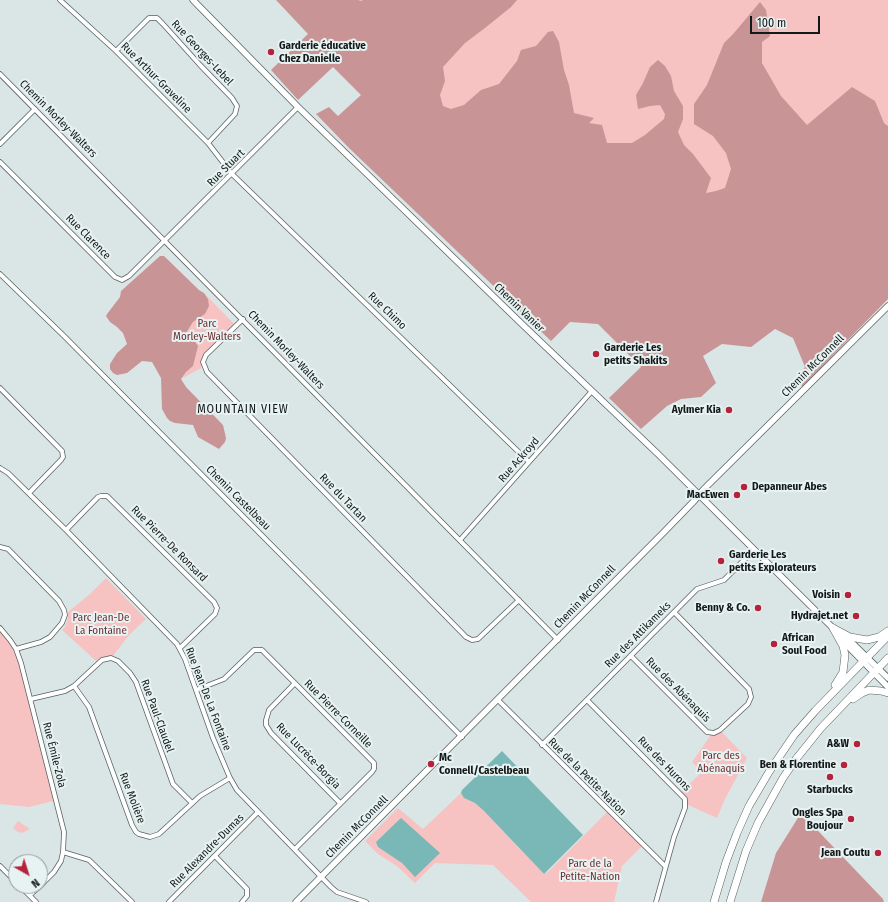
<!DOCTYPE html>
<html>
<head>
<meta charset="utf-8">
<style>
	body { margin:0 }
	#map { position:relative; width:888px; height:902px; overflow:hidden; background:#dae6e5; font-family:"Fira Sans Condensed",sans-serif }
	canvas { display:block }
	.north { position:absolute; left:8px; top:854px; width:40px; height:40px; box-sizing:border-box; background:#e7f3f2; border:1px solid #939b9b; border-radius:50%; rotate:141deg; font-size:11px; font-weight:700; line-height:16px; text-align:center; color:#141818 }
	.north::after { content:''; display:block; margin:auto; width:14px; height:18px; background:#b4223c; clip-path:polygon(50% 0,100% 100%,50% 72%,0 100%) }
	.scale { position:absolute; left:750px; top:16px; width:70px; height:18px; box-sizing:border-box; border:2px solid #141818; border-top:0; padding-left:5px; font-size:12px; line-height:14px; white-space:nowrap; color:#141818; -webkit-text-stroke:3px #e7f3f2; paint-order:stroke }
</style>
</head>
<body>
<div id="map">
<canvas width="888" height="902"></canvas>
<div class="north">N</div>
<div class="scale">100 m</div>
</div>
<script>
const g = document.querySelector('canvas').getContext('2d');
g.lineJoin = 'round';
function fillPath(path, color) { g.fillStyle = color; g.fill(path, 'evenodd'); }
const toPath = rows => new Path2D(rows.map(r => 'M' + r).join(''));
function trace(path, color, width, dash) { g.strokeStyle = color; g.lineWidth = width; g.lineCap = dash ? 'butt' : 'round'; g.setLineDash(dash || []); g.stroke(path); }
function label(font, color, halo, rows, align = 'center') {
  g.font = font + ' "Fira Sans Condensed",sans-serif'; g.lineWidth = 4; g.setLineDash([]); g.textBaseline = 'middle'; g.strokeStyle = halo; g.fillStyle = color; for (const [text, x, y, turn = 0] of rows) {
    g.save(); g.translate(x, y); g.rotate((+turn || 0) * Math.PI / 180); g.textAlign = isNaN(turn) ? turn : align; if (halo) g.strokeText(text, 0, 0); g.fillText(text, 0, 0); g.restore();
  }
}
fillPath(toPath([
	[355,0,888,0,888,179,694,240,458,151],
	[204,293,234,324,205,353,201,361,201,368,181,379,186,372,193,366,193,339,186,333,193,322,205,314,208,299],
	[106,578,146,619,130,634,112,657,102,657,96,661,62,630,65,627,68,618,68,612,90,594],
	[0,628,16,649,57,800,29,807,0,804],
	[720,730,747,758,725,799,717,818,686,804,680,793,702,772,692,762,708,739,711,733],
	[461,793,464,798,475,803,484,811,544,874,549,871,608,811,643,845,622,866,614,902,531,902,493,865,435,863,415,883,397,866,378,854,365,841,398,808,423,829],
	[18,821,30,829,22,833,18,832,13,828]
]), '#f7c2c2');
fillPath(toPath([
	[276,0,358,0,361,1,363,0,517,0,511,7,485,28,465,43,443,67,445,81,440,95,443,106,451,109,464,105,481,90,499,84,517,61,521,50,536,46,548,32,553,31,559,42,564,70,569,85,574,113,594,118,589,123,602,125,607,143,632,143,645,135,664,119,665,114,660,105,650,106,638,109,636,95,643,83,650,67,658,60,665,66,671,76,674,91,683,106,683,119,678,132,684,145,693,154,711,178,706,193,716,191,725,188,731,169,726,153,713,136,694,124,694,104,707,85,724,43,734,33,760,2,766,10,770,36,762,42,762,63,781,96,807,125,852,87,875,101,884,123,888,126,888,299,802,387,799,375,805,367,793,338,775,329,751,347,722,344,703,356,716,383,701,397,681,399,667,406,641,429,609,398,641,367,598,324,570,322,551,341,349,148,316,114,329,107,338,116,361,95,333,67,298,100,271,70,308,34],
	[160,256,164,256,199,290,204,293,208,299,209,306,205,314,193,322,186,333,193,339,198,346,193,366,186,372,181,379,186,387,223,425,226,438,225,442,219,449,198,437,193,425,175,423,170,421,167,418,162,409,161,378,152,362,142,361,127,373,117,375,113,373,110,369,110,364,117,353,127,344,123,333,117,327,110,322,106,316,107,314,120,297,121,291],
	[801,813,883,899,884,902,761,902,776,853]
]), '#c99495');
fillPath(toPath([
	[502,751,583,835,544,874,484,811,475,803,464,798,461,793,462,790],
	[401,818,440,853,415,877,402,863,378,847,376,842]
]), '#7ab8b7');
const street = toPath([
	[60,0,116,51,208,143,232,174,529,462],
	[116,51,149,18,157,18,163,24,200,65,232,98,237,106,235,114,208,143],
	[0,74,558,640],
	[0,144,35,109],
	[0,162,115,277,122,280,129,276,298,107],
	[0,274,63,335,462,737],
	[243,319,206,355,203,362,207,372,466,637,472,640,478,639,519,600],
	[0,388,62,451,63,457,61,460,29,493],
	[0,468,8,473,66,530,177,644,185,659,213,738,230,778,237,790,331,887,337,892,366,902],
	[66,530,98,497,101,496,107,496,214,602,217,608,215,614,180,648],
	[460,540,592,391],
	[0,547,8,549,59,601,64,610,65,615,62,623,50,637,41,642,16,649],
	[0,628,10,640,16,649,21,663,64,832,63,852,61,861,54,872,40,886],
	[631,656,707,732,714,733,720,730,748,704,751,697,749,689,674,612],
	[295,683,269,710,266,720,266,725,271,733,340,803],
	[74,686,89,707,132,825,136,832,139,834,150,837,159,834,200,796,230,778],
	[196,690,224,679,251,653,254,650,262,650,374,763,374,769,372,772,295,849],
	[31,699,65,691,74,686,102,660,111,658,118,661,130,673,136,682,173,784,192,803],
	[498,700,665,866],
	[587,700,685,799,685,808,674,837,656,902],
	[542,745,693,593,697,589,724,580,754,550],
	[63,852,89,860,132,902],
	[215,856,247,889,247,896,242,902],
	[0,866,16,882],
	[20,886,36,902],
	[30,895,40,886],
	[169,902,258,812]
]);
const secondary = toPath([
	[193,0,298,107,525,327,658,454,835,630],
	[845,636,888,678],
	[841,639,888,687],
	[296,902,665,531,695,500,703,490,888,306]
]);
const highway = toPath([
	[833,628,843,646,845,655,843,672,835,685],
	[833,628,850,637,867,640,879,637,888,631],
	[853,699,862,693,869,690,881,691,888,693],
	[714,902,726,862,737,833,749,806,769,772,794,735,815,711,888,636],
	[730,902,746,851,758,823,783,778,796,759,821,728,888,658]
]);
trace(street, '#566060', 5.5);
trace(secondary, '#566060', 7);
trace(highway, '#566060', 8);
trace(street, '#fff', 4);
trace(secondary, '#fff', 5.5);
trace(highway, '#fff', 7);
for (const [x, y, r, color] of [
	[271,52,4,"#b4223c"],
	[596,354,4,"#b4223c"],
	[729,410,4,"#b4223c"],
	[744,487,4,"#b4223c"],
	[737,495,4,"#b4223c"],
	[721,561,4,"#b4223c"],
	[848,595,4,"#b4223c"],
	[758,608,4,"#b4223c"],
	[856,616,4,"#b4223c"],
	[774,644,4,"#b4223c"],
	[857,744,4,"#b4223c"],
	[431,764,4,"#b4223c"],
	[844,765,4,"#b4223c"],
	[830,777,4,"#b4223c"],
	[851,819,4,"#b4223c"],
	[878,853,4,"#b4223c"]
]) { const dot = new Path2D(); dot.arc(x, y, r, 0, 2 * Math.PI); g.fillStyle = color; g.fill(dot); trace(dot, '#e7f3f2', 1.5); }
label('bold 11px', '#141818', '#e7f3f2', [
	["Garderie éducative",279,46,"left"],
	["Chez Danielle",279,59,"left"],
	["Garderie Les",604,348,"left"],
	["petits Shakits",604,361,"left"],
	["Aylmer Kia",721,410],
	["Depanneur Abes",752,487,"left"],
	["MacEwen",729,495],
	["Garderie Les",729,555,"left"],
	["petits Explorateurs",729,568,"left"],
	["Voisin",840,595],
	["Benny & Co.",750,608],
	["Hydrajet.net",848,616],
	["African",782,638,"left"],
	["Soul Food",782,651,"left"],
	["A&W",849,744],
	["Mc",439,758,"left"],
	["Connell/Castelbeau",439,771,"left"],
	["Ben & Florentine",836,765],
	["Starbucks",830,790,"center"],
	["Ongles Spa",843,813],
	["Boujour",843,826],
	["Jean Coutu",870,853]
], 'right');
label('11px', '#141818', '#e7f3f2', [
	["Rue Georges-Lebel",202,53,47],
	["Rue Arthur-Graveline",156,78,45],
	["Chemin Morley-Walters",58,119,45],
	["Rue Stuart",226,168,-45],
	["Rue Clarence",88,237,45],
	["Chemin Vanier",519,308,44],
	["Rue Chimo",387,311,44],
	["Chemin Morley-Walters",286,350,46],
	["Chemin McConnell",813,366,-45],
	["Rue Ackroyd",519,460,-49],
	["Chemin Castelbeau",238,498,45],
	["Rue du Tartan",343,498,46],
	["Rue Pierre-De Ronsard",169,544,45],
	["Chemin McConnell",585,597,-46],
	["Rue des Attikameks",638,635,-45],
	["Rue des Abénaquis",678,690,45],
	["Rue Jean-De La Fontaine",208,699,69],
	["Rue Pierre-Corneille",338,714,45],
	["Rue Paul-Claudel",157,716,70],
	["Rue Émile-Zola",54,755,76],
	["Rue Lucrèce-Borgia",308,756,46],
	["Rue des Hurons",664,764,46],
	["Rue de la Petite-Nation",587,777,45],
	["Rue Molière",132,798,69],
	["Chemin McConnell",357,827,-45],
	["Rue Alexandre-Dumas",207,851,-45]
]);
label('11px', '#702e33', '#e7f3f2', [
	["Parc",207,324],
	["Morley-Walters",207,337],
	["Parc Jean-De",101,618],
	["La Fontaine",101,631],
	["Parc des",721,756],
	["Abénaquis",721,769],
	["Parc de la",590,864],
	["Petite-Nation",590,877]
]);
g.letterSpacing = '1px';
label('12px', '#141818', '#e7f3f2', [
	["MOUNTAIN VIEW",243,410]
]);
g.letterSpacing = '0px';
</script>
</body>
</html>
